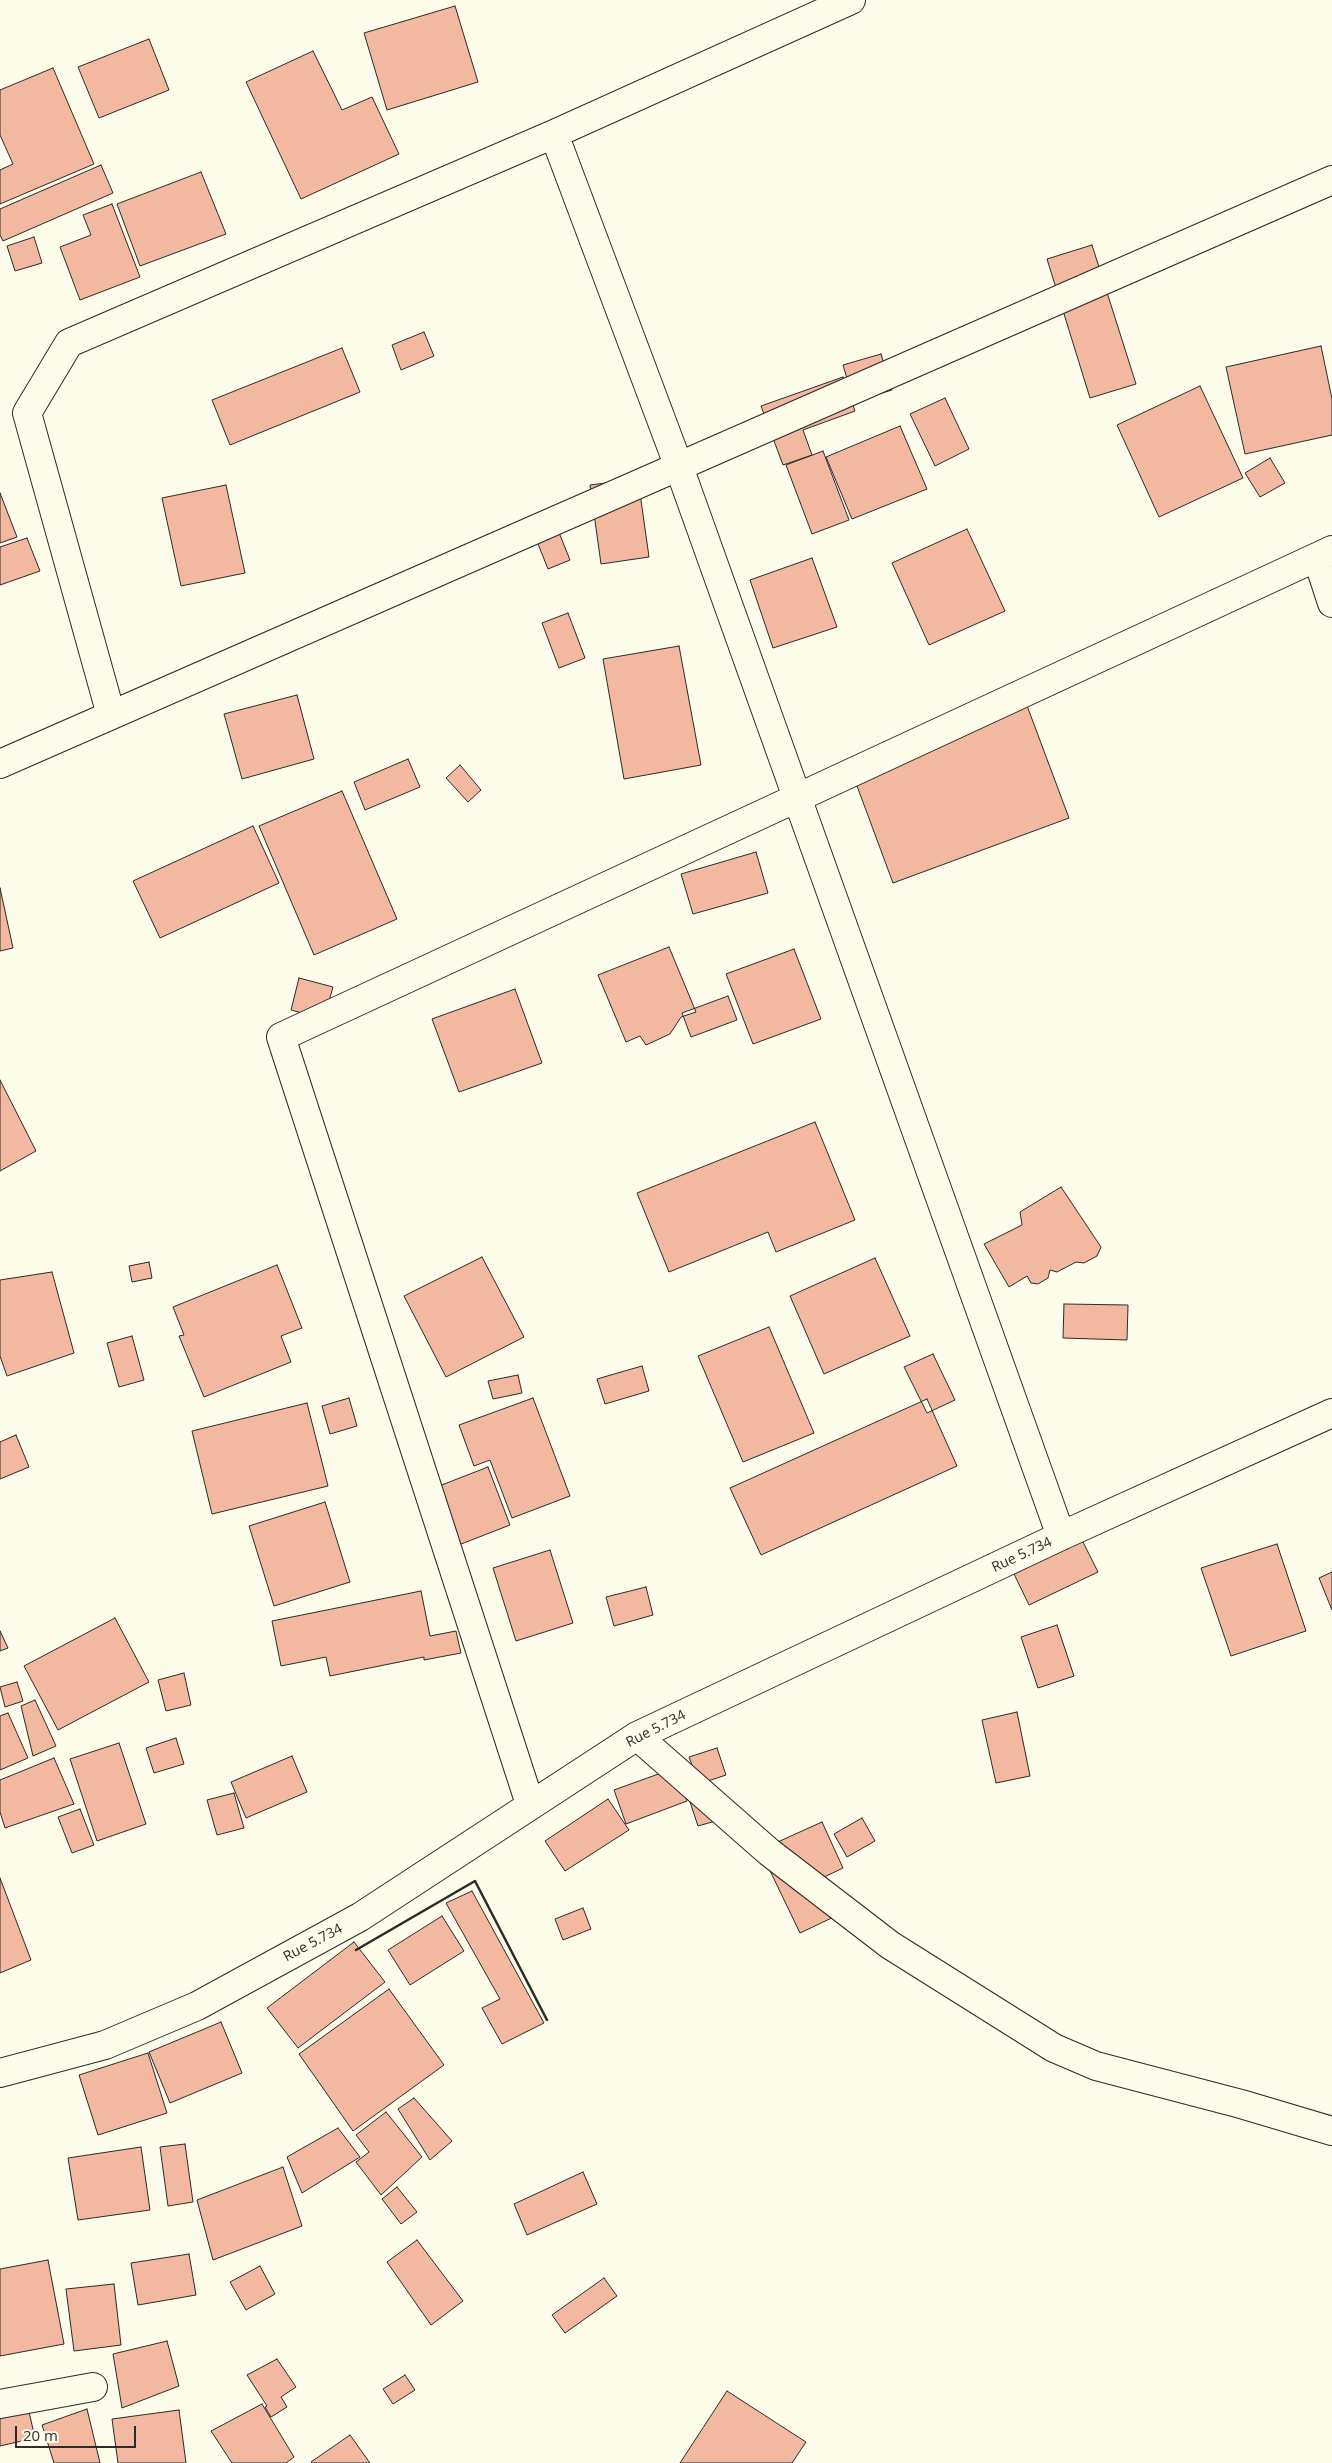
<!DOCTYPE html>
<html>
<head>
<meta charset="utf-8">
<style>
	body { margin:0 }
	#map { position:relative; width:1332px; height:2463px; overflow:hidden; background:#fdfbea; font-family:"Open Sans",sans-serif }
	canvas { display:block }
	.scale { position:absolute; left:15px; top:2426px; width:121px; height:22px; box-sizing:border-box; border:2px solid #2b2b2b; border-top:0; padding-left:6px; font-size:15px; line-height:18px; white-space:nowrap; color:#2b2b2b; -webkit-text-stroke:4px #fdfbea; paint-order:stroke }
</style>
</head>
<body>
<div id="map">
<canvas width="1332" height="2463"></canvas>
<div class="scale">20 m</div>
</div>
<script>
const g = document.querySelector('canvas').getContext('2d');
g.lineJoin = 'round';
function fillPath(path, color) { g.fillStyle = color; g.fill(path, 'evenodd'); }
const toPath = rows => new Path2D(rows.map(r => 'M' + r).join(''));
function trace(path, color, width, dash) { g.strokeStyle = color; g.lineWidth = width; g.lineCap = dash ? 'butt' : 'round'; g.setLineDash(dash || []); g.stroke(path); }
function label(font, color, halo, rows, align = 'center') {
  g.font = font + ' "Open Sans",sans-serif'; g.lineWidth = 4; g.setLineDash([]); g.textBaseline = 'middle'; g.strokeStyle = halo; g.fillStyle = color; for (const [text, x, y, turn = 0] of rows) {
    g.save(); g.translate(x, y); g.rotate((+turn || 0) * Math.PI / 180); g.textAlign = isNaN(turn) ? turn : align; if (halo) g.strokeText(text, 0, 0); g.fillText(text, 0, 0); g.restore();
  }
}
const building = toPath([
	[455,6,478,82,387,110,364,33,455,6],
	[149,39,169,90,99,118,78,67,149,39],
	[313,51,342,110,372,97,399,154,301,199,246,82,313,51],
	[53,68,94,164,0,204,0,170,13,164,0,135,0,90,53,68],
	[101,165,113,193,3,241,0,235,0,209,101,165],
	[201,172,226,234,140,266,117,204,201,172],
	[112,204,140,277,80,300,60,247,91,235,83,215,112,204],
	[34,237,42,263,15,271,7,246,34,237],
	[1092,245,1136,384,1090,398,1047,259,1092,245],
	[424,332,434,356,401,370,392,345,424,332],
	[1321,346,1332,399,1332,435,1245,454,1226,367,1321,346],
	[342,348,360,392,230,445,212,400,342,348],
	[881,354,892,390,854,402,843,365,881,354],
	[843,377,855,411,803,430,812,455,783,465,761,406,843,377],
	[1200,386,1243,478,1159,517,1117,425,1200,386],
	[945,398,969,449,935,466,910,414,945,398],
	[900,426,927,489,852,519,826,457,900,426],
	[823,451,849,520,812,534,786,465,823,451],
	[1270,458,1285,483,1260,497,1245,473,1270,458],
	[638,479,649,557,601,564,590,485,638,479],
	[226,485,245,573,181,586,162,498,226,485],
	[0,493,17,537,0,543,0,493],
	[556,525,570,560,548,569,534,534,556,525],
	[967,529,1005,611,929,645,892,563,967,529],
	[27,538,40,571,0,585,0,547,27,538],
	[812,558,837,627,773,648,750,580,812,558],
	[568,613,585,658,559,668,542,623,568,613],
	[679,646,701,765,624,779,603,659,679,646],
	[297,695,314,759,242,779,224,714,297,695],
	[1023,695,1069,818,893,883,847,759,1023,695],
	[408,759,420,787,365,810,354,782,408,759],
	[460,765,481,790,468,802,446,778,460,765],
	[342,791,397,919,314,955,259,826,342,791],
	[253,826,279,883,160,938,133,881,253,826],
	[756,852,768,893,693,914,681,874,756,852],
	[0,888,13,948,0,951,0,888],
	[669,947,696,1012,681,1017,670,1034,646,1045,640,1036,626,1042,598,975,669,947],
	[794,949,821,1019,753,1044,726,974,794,949],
	[299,978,333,987,324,1019,291,1010,299,978],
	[515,989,542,1063,459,1092,432,1019,515,989],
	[728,996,737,1020,691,1037,682,1013,728,996],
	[0,1080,36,1151,0,1171,0,1080],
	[815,1122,855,1220,776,1252,768,1232,669,1272,637,1193,815,1122],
	[1061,1187,1101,1247,1097,1256,1084,1263,1076,1262,1057,1272,1050,1270,1048,1278,1038,1284,1031,1283,1027,1276,1009,1287,984,1244,1022,1225,1020,1212,1061,1187],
	[482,1257,524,1337,446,1377,404,1296,482,1257],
	[875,1258,910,1336,824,1374,790,1296,875,1258],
	[149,1262,152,1278,132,1282,129,1266,149,1262],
	[277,1265,302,1328,281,1336,291,1362,204,1397,179,1336,184,1335,173,1307,277,1265],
	[52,1272,74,1353,7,1376,0,1356,0,1280,52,1272],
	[1064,1304,1128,1305,1127,1340,1063,1338,1064,1304],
	[769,1327,814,1433,743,1462,698,1356,769,1327],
	[132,1336,144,1380,119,1387,107,1343,132,1336],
	[933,1354,955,1400,927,1413,904,1367,933,1354],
	[642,1366,649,1391,605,1404,597,1379,642,1366],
	[518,1375,522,1393,493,1399,488,1381,518,1375],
	[349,1398,357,1426,330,1434,322,1406,349,1398],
	[533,1398,570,1496,512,1518,490,1460,474,1466,459,1425,533,1398],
	[927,1399,957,1466,761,1555,730,1488,927,1399],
	[307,1403,328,1486,212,1514,192,1431,307,1403],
	[16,1435,29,1467,0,1479,0,1442,16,1435],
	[488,1467,510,1525,456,1546,434,1488,488,1467],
	[325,1502,350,1582,274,1606,249,1526,325,1502],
	[1082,1540,1098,1572,1029,1605,1014,1574,1082,1540],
	[1277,1544,1306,1631,1231,1656,1201,1568,1277,1544],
	[550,1550,573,1623,516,1641,493,1568,550,1550],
	[1332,1572,1332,1610,1319,1578,1332,1572],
	[646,1587,653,1615,614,1626,606,1597,646,1587],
	[421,1591,430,1636,456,1631,461,1653,424,1660,424,1657,330,1676,326,1657,281,1666,272,1621,421,1591],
	[115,1618,149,1682,58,1730,24,1666,115,1618],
	[1057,1625,1074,1676,1038,1688,1021,1637,1057,1625],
	[0,1631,8,1648,0,1651,0,1631],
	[184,1673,191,1705,166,1711,158,1680,184,1673],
	[17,1682,23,1701,5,1707,0,1687,17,1682],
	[35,1700,56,1746,33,1756,21,1706,35,1700],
	[1017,1712,1030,1776,996,1783,982,1720,1017,1712],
	[8,1713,28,1758,0,1770,0,1716,8,1713],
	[176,1738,184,1764,154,1773,146,1748,176,1738],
	[119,1743,146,1824,97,1841,70,1759,119,1743],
	[717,1748,726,1775,699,1784,689,1757,717,1748],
	[292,1756,307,1792,246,1818,231,1782,292,1756],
	[54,1758,74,1804,5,1828,0,1812,0,1780,54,1758],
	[675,1768,687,1801,626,1824,614,1790,675,1768],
	[717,1788,726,1818,698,1826,688,1796,717,1788],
	[234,1793,244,1828,217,1835,207,1800,234,1793],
	[608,1799,629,1830,565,1871,545,1841,608,1799],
	[80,1809,94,1845,72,1853,58,1817,80,1809],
	[862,1818,875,1841,847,1857,834,1834,862,1818],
	[822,1822,843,1868,820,1879,838,1915,800,1933,760,1850,822,1822],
	[0,1878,31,1960,0,1973,0,1878],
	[472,1891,544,2023,502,2044,482,2008,500,1999,446,1903,472,1891],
	[583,1908,591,1929,563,1940,555,1919,583,1908],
	[442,1916,464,1951,410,1985,388,1950,442,1916],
	[354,1942,385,1982,298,2048,267,2008,354,1942],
	[389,1989,444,2065,353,2131,299,2054,389,1989],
	[221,2022,242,2073,170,2103,149,2052,221,2022],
	[148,2053,167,2113,98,2135,79,2075,148,2053],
	[414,2098,452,2141,430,2160,398,2109,414,2098],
	[386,2112,422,2157,381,2195,356,2162,369,2152,356,2135,386,2112],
	[338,2128,360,2157,302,2193,287,2157,338,2128],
	[185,2144,193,2202,168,2206,160,2147,185,2144],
	[141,2147,150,2210,78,2220,68,2158,141,2147],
	[283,2167,302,2226,213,2260,197,2200,283,2167],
	[583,2172,597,2204,527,2235,514,2204,583,2172],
	[397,2187,417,2212,401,2224,382,2199,397,2187],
	[417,2240,463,2301,431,2325,387,2262,417,2240],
	[189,2254,196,2295,138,2305,131,2263,189,2254],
	[48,2260,64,2344,0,2356,0,2269,48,2260],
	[260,2266,275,2294,246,2310,230,2282,260,2266],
	[604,2278,617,2296,565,2333,552,2315,604,2278],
	[114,2284,121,2345,74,2351,66,2289,114,2284],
	[167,2341,179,2386,122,2408,113,2354,167,2341],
	[277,2359,296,2387,281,2397,287,2407,271,2417,265,2407,267,2406,247,2375,277,2359],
	[405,2375,415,2390,393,2404,383,2389,405,2375],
	[727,2391,806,2442,792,2463,680,2463,727,2391],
	[25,2394,35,2438,0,2446,0,2400,25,2394],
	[262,2404,294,2457,286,2463,232,2463,211,2431,262,2404],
	[87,2409,100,2463,54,2463,42,2425,87,2409],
	[179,2410,186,2463,118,2463,112,2419,179,2410],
	[350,2435,370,2463,312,2463,311,2462,350,2435]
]);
fillPath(building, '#f2b8a0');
trace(building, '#2b2b2b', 1);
const minor = toPath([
	[554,134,679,467,1061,1536],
	[1317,557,1332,603],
	[111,715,27,413,69,343,554,134,851,0],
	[0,764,1332,180],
	[637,1736,769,1852,890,1945,1054,2048,1096,2066,1241,2104,1332,2131],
	[530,1804,281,1037,1332,550],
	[0,2073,105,2045,197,2006,360,1917,637,1736,1061,1536,1332,1413],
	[0,2404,93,2387]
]);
trace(minor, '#2b2b2b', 30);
trace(minor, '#fdfbea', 28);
trace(toPath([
	[356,1950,475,1881,547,2020]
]), '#2b2b2b', 2.5);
label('14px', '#2b2b2b', '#fdfbea', [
	["Rue 5.734",1022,1555,-25],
	["Rue 5.734",656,1729,-27],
	["Rue 5.734",313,1943,-28]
]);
</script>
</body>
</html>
